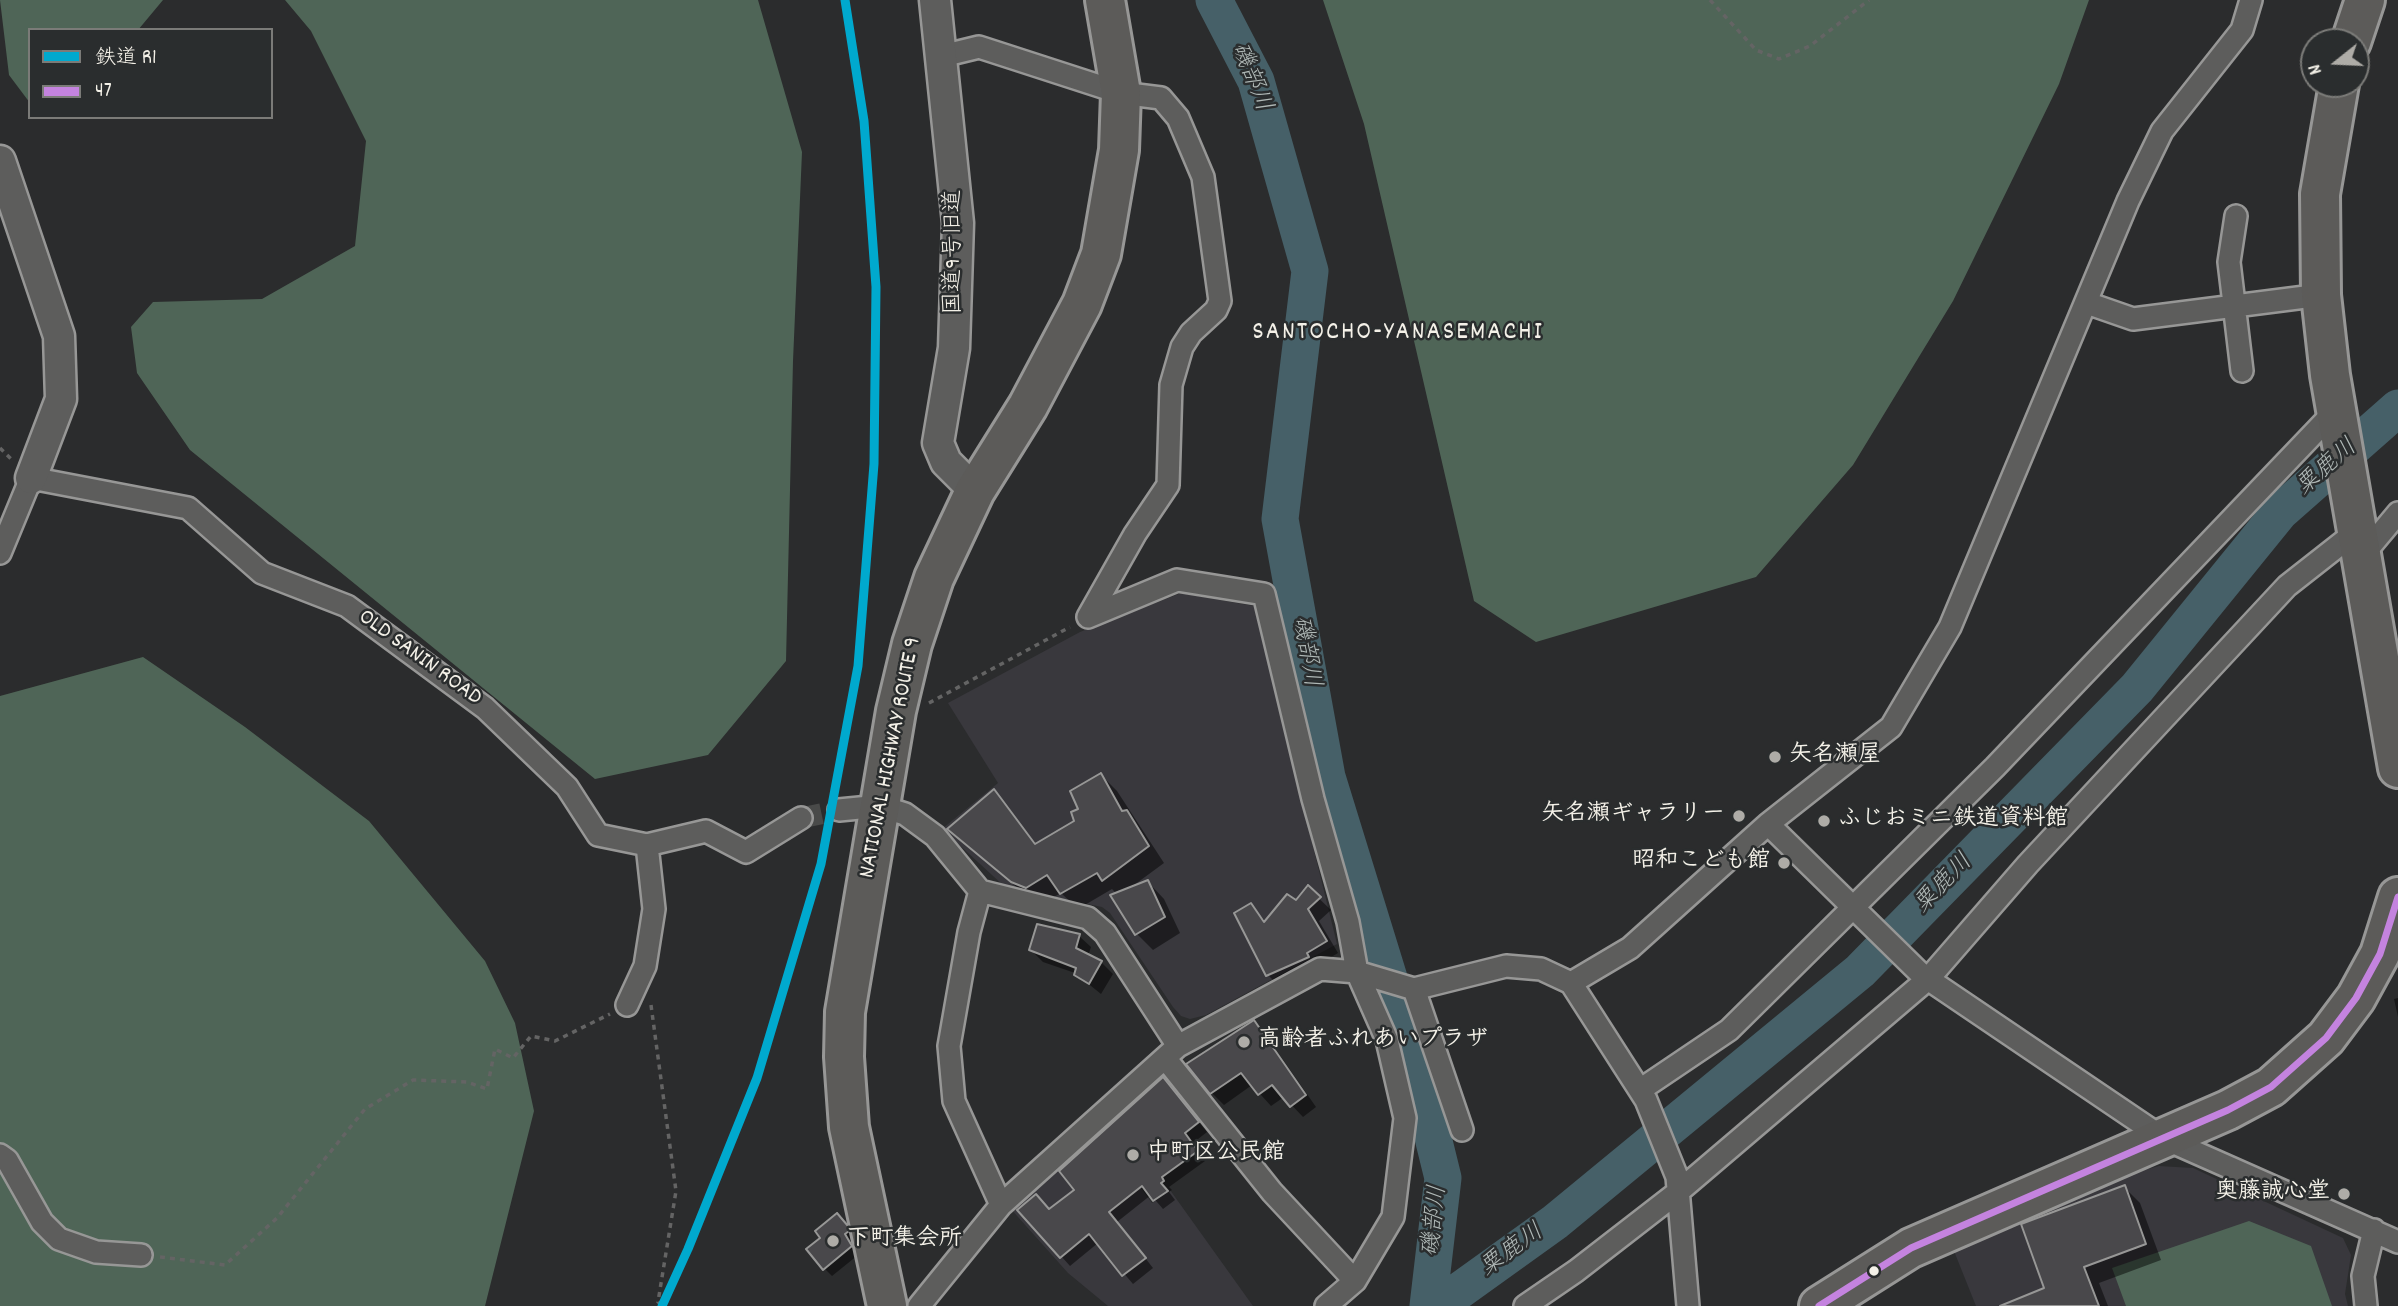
<!DOCTYPE html>
<html>
<head>
<meta charset="utf-8">
<style>
	body { margin:0 }
	#map { position:relative; width:2398px; height:1306px; overflow:hidden; background:#2b2c2d; font-family:Dekko,"Klee One",sans-serif }
	canvas { display:block }
	.legend { position:absolute; left:28px; top:28px; width:245px; height:91px; box-sizing:border-box; background:#2a2d2e; border:2px solid #7b7b78; margin:0; padding:9px 12px; list-style:none; font-size:21px; color:#f4f1e8 }
	.legend li { display:flex; align-items:center; gap:14px; height:35px }
	.legend b { width:35px; border:2px solid #7b7b78 }
	.north { position:absolute; left:2300px; top:28px; width:70px; height:70px; box-sizing:border-box; background:#2a2d2e; border:2px solid #7b7b78; border-radius:50%; rotate:252deg; font-size:19px; font-weight:700; line-height:28px; text-align:center; color:#f4f1e8 }
	.north::after { content:''; display:block; margin:auto; width:24px; height:32px; background:#aeaca7; clip-path:polygon(50% 0,100% 100%,50% 72%,0 100%) }
</style>
</head>
<body>
<div id="map">
<canvas width="2398" height="1306"></canvas>
<ul class="legend">
<li><b style="height:9px;background:#00a9ce"></b>鉄道 R1</li>
<li><b style="height:9px;background:#c483df"></b>47</li>
</ul>
<div class="north">N</div>
</div>
<script>
const g = document.querySelector('canvas').getContext('2d');
g.lineJoin = 'round';
function fillPath(path, color) { g.fillStyle = color; g.fill(path, 'evenodd'); }
const toPath = rows => new Path2D(rows.map(r => 'M' + r).join(''));
function trace(path, color, width, dash) { g.strokeStyle = color; g.lineWidth = width; g.lineCap = dash ? 'butt' : 'round'; g.setLineDash(dash || []); g.stroke(path); }
function label(font, color, halo, rows, align = 'center') {
  g.font = font + ' Dekko,"Klee One",sans-serif'; g.lineWidth = 5; g.setLineDash([]); g.textBaseline = 'middle'; g.strokeStyle = halo; g.fillStyle = color; for (const [text, x, y, turn = 0] of rows) {
    g.save(); g.translate(x, y); g.rotate((+turn || 0) * Math.PI / 180); g.textAlign = isNaN(turn) ? turn : align; if (halo) g.strokeText(text, 0, 0); g.fillText(text, 0, 0); g.restore();
  }
}
fillPath(toPath([
	[1181,593,1254,606,1337,944,1206,1015,1190,1019,1181,1016,1173,1007,1110,913,1102,907,1005,887,942,829,998,783,948,703,1080,632],
	[1095,1126,1152,1203,1170,1190,1253,1306,1108,1306,1068,1273,1010,1208],
	[2159,1166,2193,1168,2343,1238,2351,1255,2345,1294,2348,1306,1976,1306,1954,1251,2023,1215,2133,1167,2137,1172]
]), '#39383d');
fillPath(toPath([
	[0,0,163,0,138,30,30,30,30,103,9,75],
	[285,0,758,0,802,152,793,361,786,661,708,755,595,779,190,450,137,373,131,327,153,302,262,299,355,246,366,141,311,31],
	[1323,0,2089,0,2059,84,1953,301,1853,465,1756,577,1536,642,1474,601,1364,124],
	[143,657,245,727,369,821,485,961,515,1023,534,1111,485,1306,0,1306,0,696],
	[2249,1221,2311,1246,2332,1306,2126,1306,2112,1268]
]), '#4f6557');
fillPath(toPath([
	[1101,775,1117,791,1164,863,1130,888,1148,882,1164,899,1180,933,1153,950,1137,934,1113,896,1117,894,1112,889,1078,909,1061,893,1043,903,1029,898,949,829,993,791,1037,845,1077,822,1080,810],
	[1308,888,1331,910,1319,921,1338,953,1280,987,1268,975,1251,905,1266,922,1296,902],
	[1079,936,1091,947,1088,956,1101,962,1113,974,1101,994,1075,973,1043,962,1031,950],
	[2398,998,2398,1017,2394,999],
	[1253,1022,1265,1034,1316,1107,1303,1117,1284,1097,1271,1106,1252,1085,1224,1105,1212,1093],
	[1163,1079,1207,1132,1193,1143,1205,1161,1169,1187,1172,1190,1169,1192,1175,1200,1163,1209,1151,1195,1117,1222,1153,1268,1133,1284,1098,1243,1070,1266,1020,1210,1050,1211,1077,1190],
	[2124,1187,2140,1203,2161,1260,2099,1283,2108,1306,2034,1306],
	[845,1223,855,1236,852,1242,858,1255,832,1276,824,1268]
]), '#0007');
trace(toPath([
	[1214,0,1256,81,1310,271,1280,519,1327,777,1413,1056,1443,1178,1428,1306],
	[1438,1306,1555,1222,1860,971,2137,688,2280,512,2398,408]
]), '#466068', 37);
const building = toPath([
	[1101,773,1122,811,1127,810,1149,846,1102,881,1097,873,1060,894,1047,875,1026,888,1011,882,947,829,994,789,1035,844,1074,821,1071,812,1078,809,1070,791,1101,773],
	[1148,880,1165,917,1135,935,1110,895,1148,880],
	[1308,885,1321,897,1308,909,1327,941,1307,953,1309,957,1266,976,1234,913,1251,903,1264,922,1287,894,1296,900,1308,885],
	[1037,924,1080,934,1076,948,1102,961,1089,984,1074,975,1076,968,1029,950,1037,924],
	[1254,1020,1306,1095,1290,1107,1272,1085,1258,1095,1241,1073,1210,1094,1186,1064,1254,1020],
	[1163,1077,1199,1122,1185,1133,1198,1151,1162,1177,1164,1181,1161,1183,1168,1191,1153,1201,1142,1186,1109,1212,1146,1258,1122,1276,1089,1234,1060,1258,1017,1210,1036,1194,1049,1209,1074,1190,1059,1171,1163,1077],
	[2125,1185,2146,1244,2084,1267,2099,1306,2000,1306,2044,1288,2021,1224,2125,1185],
	[837,1213,848,1226,849,1231,845,1234,852,1246,823,1270,806,1249,820,1238,815,1231,837,1213]
]);
fillPath(building, '#49484b');
trace(building, '#979796', 2);
trace(toPath([
	[801,818,839,810]
]), '#494a49', 21, [21, 10]);
const street = toPath([
	[942,56,979,47,1121,93,1161,98,1178,118,1203,177,1220,301,1216,310,1191,333,1182,347,1171,385,1168,485,1135,534,1088,617,1177,580,1264,594,1313,799,1348,922,1357,972,1387,1040,1405,1118,1393,1217,1355,1281,1326,1306],
	[2236,216,2229,262,2242,371],
	[2087,303,2133,319,2321,295],
	[0,553,31,478,188,508,262,573,347,606,485,708,567,787,598,835,647,845,706,831,746,852,801,818],
	[2362,556,2398,513],
	[839,810,880,806,905,814,935,836,980,891,1088,918,1105,933,1178,1046],
	[1768,824,1922,975,2163,1138,2398,1242],
	[980,891,969,932,949,1046,954,1101,1001,1205],
	[1571,983,1630,948,1768,824,1891,727,1950,627,2128,201,2162,131,2242,30,2251,0],
	[1414,989,1462,1130],
	[627,1005,645,966,654,909,647,845],
	[1165,1058,1272,1192,1355,1281],
	[1640,1090,1729,1030,1995,767,2336,410],
	[0,1155,7,1160,42,1222,59,1239,96,1252,141,1255],
	[919,1306,1001,1205,1178,1046,1320,969,1357,972,1414,989,1506,966,1541,969,1571,983,1646,1100,1677,1177,1688,1306],
	[1525,1306,1576,1271,1678,1192,1928,979,2028,864,2287,586,2357,531],
	[2366,1306,2363,1276,2374,1230]
]);
const secondary = toPath([
	[935,0,958,223,954,348,938,443,946,462,975,491],
	[0,161,59,336,61,399,31,478]
]);
const highway = toPath([
	[2351,42,2365,0],
	[2339,84,2320,194,2321,295,2330,375,2398,768],
	[887,1306,849,1127,844,1057,845,1012,896,711,912,644,934,578,975,491,1028,406,1082,304,1101,254,1119,150,1121,93,1105,0],
	[1819,1306,1911,1248,2228,1110,2271,1087,2326,1038,2356,998,2380,954,2398,897]
]);
trace(street, '#979796', 26);
trace(secondary, '#979796', 35);
trace(highway, '#979796', 44);
trace(toPath([
	[1710,0,1756,50,1779,59,1810,46,1869,0],
	[0,448,11,459],
	[929,703,1070,627],
	[651,1005,676,1191,658,1302,663,1306],
	[160,1257,225,1265,277,1218,365,1109,413,1080,467,1082,487,1089,495,1049,513,1058,531,1036,555,1041,610,1014]
]), '#646464', 3.5, [5, 5]);
trace(street, '#5d5d5c', 21);
trace(secondary, '#5d5d5c', 30);
trace(highway, '#5c5b59', 38);
trace(toPath([
	[1819,1306,1911,1248,2228,1110,2271,1087,2326,1038,2356,998,2380,954,2398,897]
]), '#c483df', 7);
trace(toPath([
	[662,1306,688,1249,757,1078,821,864,858,666,874,464,876,287,864,121,845,0]
]), '#00a9ce', 9);
for (const [x, y, r, color] of [
	[1775,757,7,"#aeaca7"],
	[1739,816,7,"#aeaca7"],
	[1824,821,7,"#aeaca7"],
	[1784,863,7,"#aeaca7"],
	[1244,1042,7,"#aeaca7"],
	[1133,1155,7,"#aeaca7"],
	[2344,1194,7,"#aeaca7"],
	[833,1241,7,"#aeaca7"],
	[1874,1271,6,"#f4f1e8"]
]) { const dot = new Path2D(); dot.arc(x, y, r, 0, 2 * Math.PI); g.fillStyle = color; g.fill(dot); trace(dot, '#2a2d2e', 2.5); }
label('23px', '#f4f1e8', '#2a2d2e', [
	["国道9号旧道",956,252,-90],
	["OLD SANIN ROAD",419,659,36],
	["NATIONAL HIGHWAY ROUTE 9",892,758,-79]
]);
label('bold 23px', '#f4f1e8', '#2a2d2e', [
	["矢名瀬屋",1789,757],
	["矢名瀬ギャラリー",1725,816,"right"],
	["ふじおミニ鉄道資料館",1838,821],
	["昭和こども館",1770,863,"right"],
	["高齢者ふれあいプラザ",1258,1042],
	["中町区公民館",1147,1155],
	["奥藤誠心堂",2330,1194,"right"],
	["下町集会所",847,1241]
], 'left');
label('italic 24px', '#b0b9b7', '#2a2d2e', [
	["磯部川",1249,78,68],
	["粟鹿川",2328,469,-41],
	["磯部川",1304,652,80],
	["粟鹿川",1945,885,-46],
	["磯部川",1437,1221,-84],
	["粟鹿川",1513,1252,-36]
]);
g.letterSpacing = '2px';
label('26px', '#f4f1e8', '#2a2d2e', [
	["SANTOCHO-YANASEMACHI",1398,334]
]);
g.letterSpacing = '0px';
</script>
</body>
</html>
